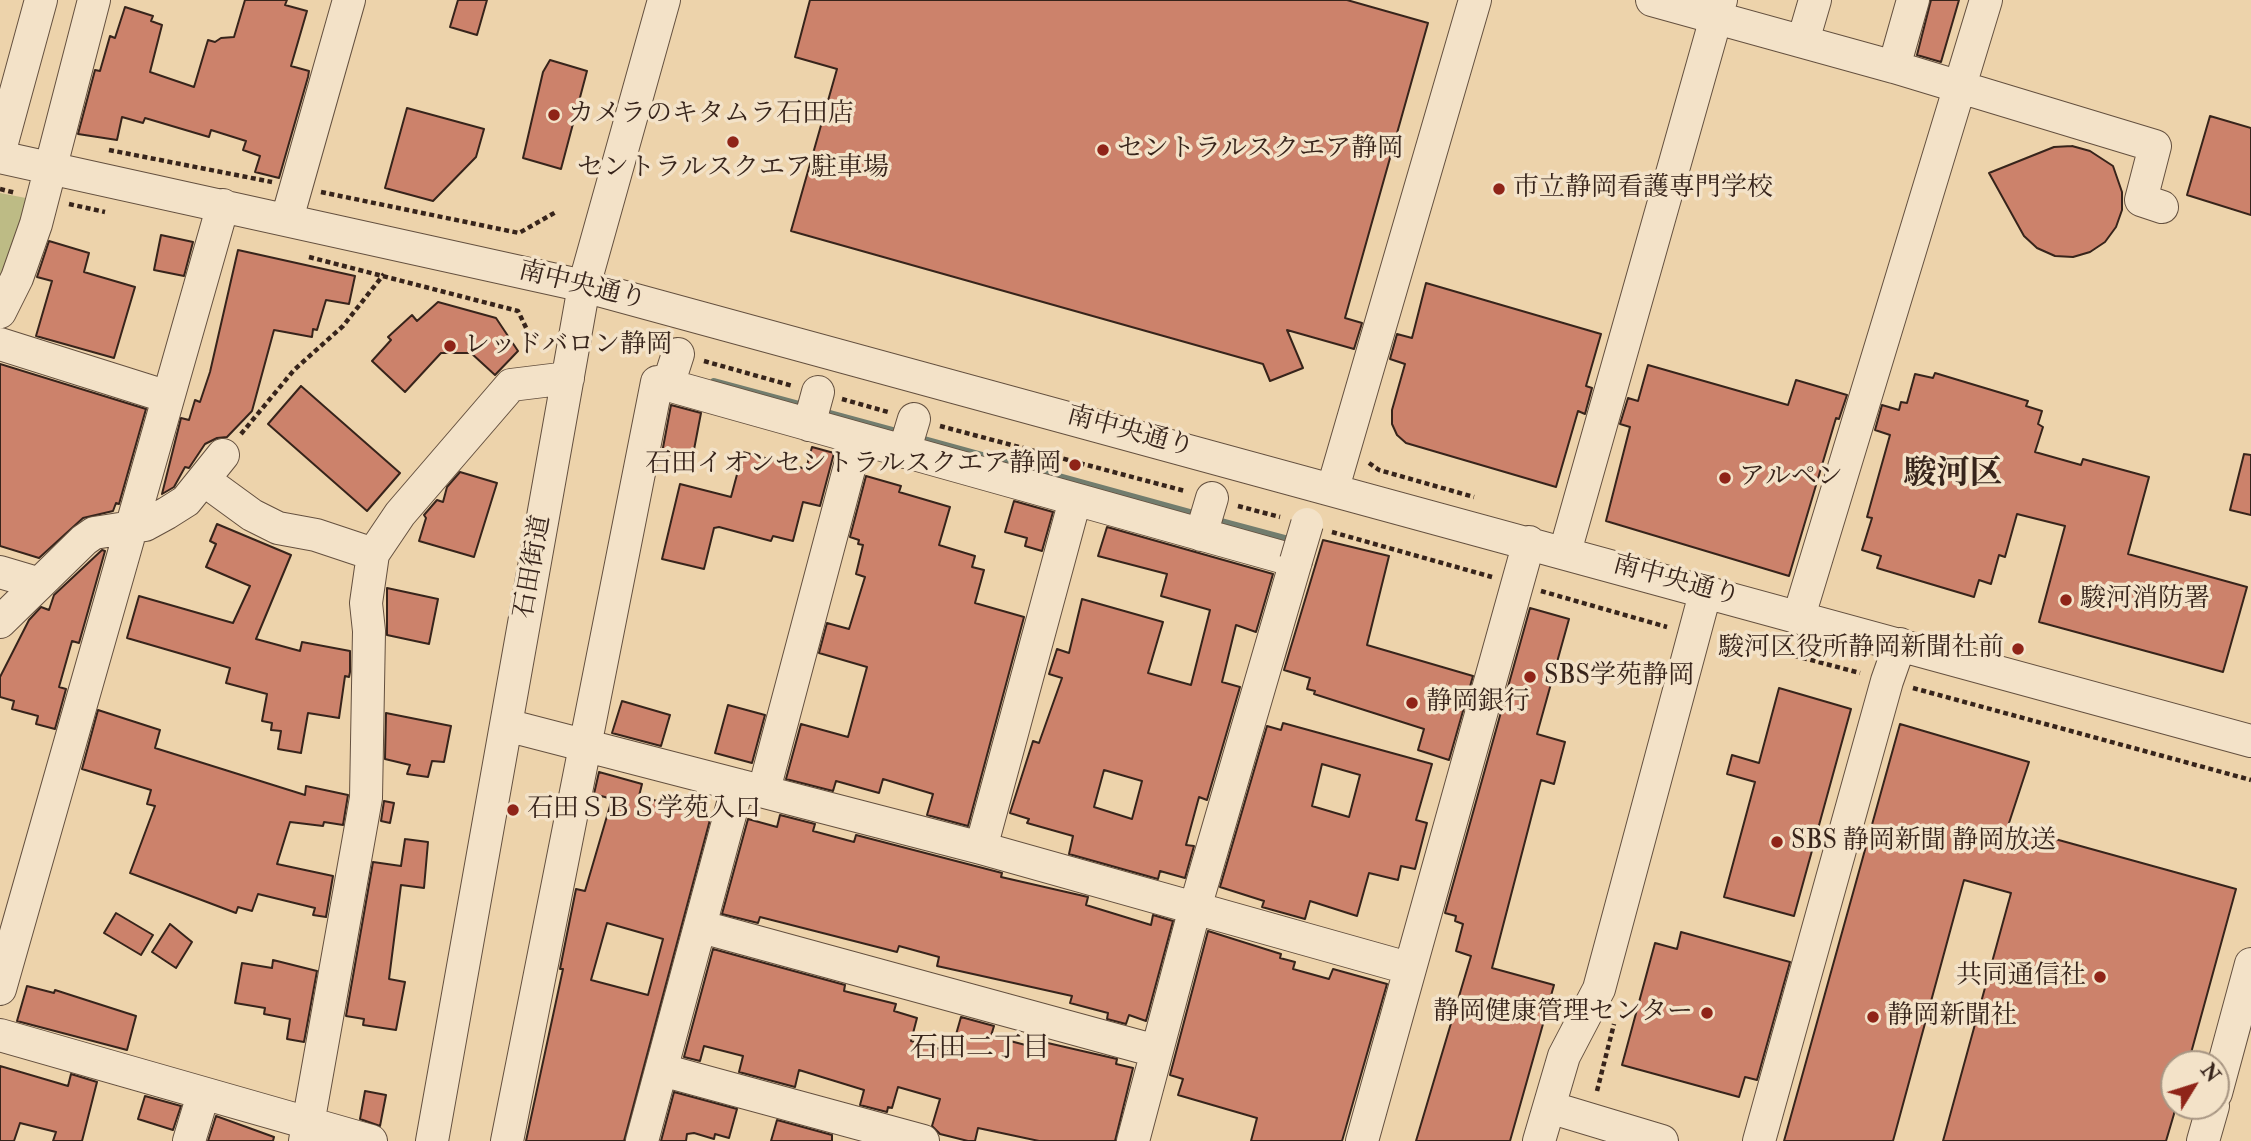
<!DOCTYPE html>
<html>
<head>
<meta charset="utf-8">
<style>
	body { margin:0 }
	#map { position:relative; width:2251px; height:1141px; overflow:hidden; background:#edd3ab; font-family:"IM FELL Double Pica",serif }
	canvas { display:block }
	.north { position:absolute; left:2160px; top:1050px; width:70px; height:70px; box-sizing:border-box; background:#f3e2c8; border:2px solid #a89683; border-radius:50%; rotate:52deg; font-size:19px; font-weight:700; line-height:28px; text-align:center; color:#37241b }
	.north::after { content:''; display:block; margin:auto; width:24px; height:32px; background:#8f2418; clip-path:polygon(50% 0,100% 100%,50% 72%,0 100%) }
</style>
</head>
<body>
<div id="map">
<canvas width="2251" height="1141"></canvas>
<div class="north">N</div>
</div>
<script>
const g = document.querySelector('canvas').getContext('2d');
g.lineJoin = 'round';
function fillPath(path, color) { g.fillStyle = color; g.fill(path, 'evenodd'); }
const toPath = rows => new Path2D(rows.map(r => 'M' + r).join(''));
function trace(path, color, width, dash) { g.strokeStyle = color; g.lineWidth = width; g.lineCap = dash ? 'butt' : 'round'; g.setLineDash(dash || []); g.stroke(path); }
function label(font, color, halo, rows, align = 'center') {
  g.font = font + ' "IM FELL Double Pica","Noto Serif JP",serif'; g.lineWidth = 7; g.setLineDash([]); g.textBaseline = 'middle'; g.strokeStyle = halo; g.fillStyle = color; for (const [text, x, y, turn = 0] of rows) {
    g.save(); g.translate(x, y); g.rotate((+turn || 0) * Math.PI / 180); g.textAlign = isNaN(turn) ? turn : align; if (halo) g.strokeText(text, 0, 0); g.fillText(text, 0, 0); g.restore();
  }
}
fillPath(toPath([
	[0,193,31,199,0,293]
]), '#bdbb85');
trace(toPath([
	[714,382,807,407],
	[819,411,904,434],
	[917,438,1201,516],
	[1214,520,1289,540]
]), '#727d6e', 8);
const building = toPath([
	[245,0,287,0,285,5,307,11,291,66,309,71,308,77,279,178,255,172,260,156,243,150,246,141,211,130,209,137,145,118,143,123,122,117,117,140,78,134,95,70,100,71,110,36,115,38,125,7,153,16,151,21,162,25,150,72,194,87,208,40,215,42,221,38,234,37,245,0],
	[458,0,487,0,477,35,450,27,458,0],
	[810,0,1347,0,1428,23,1345,318,1362,323,1354,349,1287,330,1303,368,1270,381,1263,364,791,231,837,69,795,57,810,0],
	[1931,0,1959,0,1941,62,1917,55,1931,0],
	[550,60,587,71,561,169,523,158,543,72,550,60],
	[407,108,484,129,476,157,433,201,385,188,407,108],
	[2210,116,2251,128,2251,215,2187,195,2210,116],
	[2072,146,2090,151,2113,166,2122,192,2122,210,2116,227,2105,242,2090,252,2073,257,2055,256,2037,248,2024,236,1989,173,2054,147,2072,146],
	[161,235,193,242,184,276,154,270,161,235],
	[49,241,89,253,84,272,135,287,114,358,36,336,52,281,37,277,49,241],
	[238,250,355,276,349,304,326,300,317,330,313,329,312,337,274,330,252,411,227,437,217,438,205,444,189,468,185,467,174,487,162,494,181,418,189,420,195,400,200,402,210,372,238,250],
	[1426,283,1601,334,1586,386,1592,388,1585,414,1578,411,1556,487,1406,443,1397,435,1392,424,1392,410,1405,364,1390,359,1397,334,1412,338,1426,283],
	[438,302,496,318,518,351,495,375,471,353,441,353,405,392,372,361,391,340,388,337,412,315,417,321,438,302],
	[0,364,146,409,119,504,116,503,113,511,83,518,39,558,0,546,0,364],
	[1648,365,1788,405,1796,380,1847,395,1839,419,1836,418,1789,576,1606,521,1630,427,1620,424,1628,398,1638,401,1648,365],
	[1935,373,2028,401,2026,406,2042,411,2038,424,2043,427,2035,452,2081,465,2083,459,2149,477,2128,554,2247,587,2223,672,2039,622,2065,526,2017,514,2005,557,1999,555,1991,584,1979,580,1974,597,1877,568,1881,556,1862,550,1872,518,1867,517,1890,435,1875,430,1882,405,1899,410,1901,402,1907,403,1915,374,1933,378,1935,373],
	[301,386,400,473,367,511,268,424,301,386],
	[671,405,701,413,692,460,662,453,671,405],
	[812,447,834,453,820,506,803,502,793,541,773,536,771,541,719,527,714,528,704,569,662,559,680,484,731,497,743,452,806,469,812,447],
	[2244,454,2251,455,2251,515,2230,510,2244,454],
	[460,472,497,483,474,557,419,541,426,518,424,515,437,500,443,502,447,487,460,472],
	[866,476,901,486,899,492,950,507,939,545,975,556,972,567,984,570,975,603,1024,617,968,826,927,815,933,794,883,779,879,793,836,781,833,791,786,779,801,724,848,737,867,667,819,653,827,623,849,629,865,577,856,574,863,545,858,544,859,540,850,537,866,476],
	[1014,501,1053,512,1042,551,1025,546,1027,538,1005,532,1014,501],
	[217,524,291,555,256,639,300,651,302,642,350,651,350,672,349,677,345,676,339,718,308,713,301,753,278,749,281,731,271,730,272,723,262,721,267,694,226,683,230,668,127,638,139,596,233,623,250,586,206,567,216,544,210,541,217,524],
	[1107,527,1273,574,1256,632,1236,625,1222,682,1240,687,1207,800,1199,797,1186,845,1194,846,1185,878,1160,871,1158,879,1069,854,1073,836,1027,823,1029,819,1010,813,1033,741,1039,743,1062,678,1049,674,1057,649,1069,653,1082,599,1163,622,1148,673,1191,685,1210,610,1161,596,1167,574,1098,556,1107,527],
	[1104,770,1142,781,1132,819,1094,807,1104,770],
	[1323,540,1389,556,1367,645,1473,676,1449,760,1418,750,1424,729,1314,694,1315,691,1307,689,1310,678,1284,670,1323,540],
	[102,550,105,551,79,643,72,641,59,687,66,689,55,729,36,724,38,716,12,709,14,701,0,697,0,677,29,620,41,607,49,610,54,595,102,550],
	[387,588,438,599,429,644,387,635,387,588],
	[1530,608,1569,619,1537,734,1565,742,1554,784,1541,780,1492,968,1554,985,1510,1141,1416,1141,1471,956,1456,951,1463,924,1455,921,1456,916,1445,913,1530,608],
	[1779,688,1851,709,1794,916,1724,897,1755,782,1727,774,1732,755,1759,763,1779,688],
	[622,701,670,715,661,746,612,733,622,701],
	[728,705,765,715,752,763,715,753,728,705],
	[98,710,160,730,155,748,305,795,306,786,348,795,343,825,324,822,323,826,290,822,277,864,333,876,326,917,313,915,315,908,258,894,252,911,238,907,236,913,130,873,155,806,147,804,151,790,82,769,98,710],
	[386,713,451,726,444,762,432,761,428,777,407,774,410,765,385,759,386,713],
	[1283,723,1432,764,1416,820,1427,823,1415,869,1401,866,1398,880,1369,873,1357,916,1310,901,1305,919,1262,907,1264,901,1220,887,1267,726,1281,730,1283,723],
	[1322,764,1360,775,1349,817,1312,806,1322,764],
	[1900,724,2029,762,2008,826,2236,889,2188,1064,2174,1064,2174,1114,2166,1141,1943,1141,2011,893,1964,880,1893,1141,1784,1141,1900,724],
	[599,772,642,784,639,796,711,816,624,1141,526,1141,563,969,560,969,576,889,585,891,612,799,594,794,599,772],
	[607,923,663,939,648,995,591,980,607,923],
	[384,801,394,803,390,823,381,821,384,801],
	[780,815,815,824,813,831,854,842,856,835,1002,873,1001,877,1088,897,1086,905,1151,925,1153,915,1173,921,1146,1021,1129,1015,1126,1024,1107,1019,1108,1013,1070,1003,1072,996,937,966,939,957,899,946,897,952,760,917,758,923,722,914,748,819,777,827,780,815],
	[405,839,428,842,424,888,401,885,389,979,405,982,396,1030,363,1025,364,1019,346,1016,373,862,401,866,405,839],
	[116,913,153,935,141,955,104,933,116,913],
	[170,924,192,942,176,968,152,952,170,924],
	[1208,931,1281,954,1280,958,1295,962,1293,969,1329,979,1333,969,1387,984,1342,1141,1251,1141,1257,1118,1178,1095,1183,1079,1170,1075,1208,931],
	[1681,932,1790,962,1757,1080,1745,1077,1739,1097,1622,1065,1655,943,1677,949,1681,932],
	[713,949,845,985,844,991,896,1004,894,1011,917,1018,911,1041,951,1052,961,1017,994,1026,991,1036,1037,1048,1039,1041,1117,1059,1116,1064,1133,1068,1115,1141,1039,1141,978,1128,975,1141,968,1141,940,1134,932,1126,940,1099,898,1087,892,1108,888,1107,887,1112,860,1105,864,1090,799,1070,795,1087,739,1072,743,1056,704,1046,700,1061,684,1057,713,949],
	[273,960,317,971,304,1042,287,1039,290,1019,264,1014,265,1008,235,1003,242,963,272,968,273,960],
	[27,986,54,993,55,990,136,1016,127,1050,17,1021,27,986],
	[0,1066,68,1086,71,1074,97,1082,82,1141,53,1141,56,1132,20,1123,14,1141,0,1141,0,1066],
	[365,1091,386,1095,380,1126,360,1119,365,1091],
	[674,1092,737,1109,729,1138,715,1134,714,1139,694,1133,687,1134,686,1141,661,1141,674,1092],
	[145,1096,181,1106,173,1130,138,1119,145,1096],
	[216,1116,274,1137,273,1141,208,1141,216,1116],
	[777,1120,832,1135,832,1141,771,1141,777,1120]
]);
fillPath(building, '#cc826b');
trace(building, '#37241b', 2);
const minor = toPath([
	[1652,0,1894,67,2155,146,2141,200,2162,207],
	[1803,41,1815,0],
	[1894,67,1913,0],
	[0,150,41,0],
	[0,157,584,286,2251,741],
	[287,219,349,0],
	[0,312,17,278,36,224,94,0],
	[0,344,168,397],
	[668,385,678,354],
	[809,425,818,392],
	[904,452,914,419],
	[204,480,252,515,278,528,316,535,373,554],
	[1333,488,1475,0],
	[1201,535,1212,498],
	[1565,552,1721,0],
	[0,572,37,583],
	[1799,616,1986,0],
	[0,622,84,540,94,533,145,525,167,513,186,501,223,455],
	[506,725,981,848,1408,968],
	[764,790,857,439],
	[981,848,1075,500],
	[702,927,1156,1051],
	[0,989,223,205],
	[0,1035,371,1141],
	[662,1070,923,1141],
	[2216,1093,2251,964],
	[1549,1107,1662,1141],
	[189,1141,203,1095],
	[305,1141,366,798,369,631,366,603,373,554,400,514,511,385,568,378],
	[432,1141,584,286,664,0],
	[507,1141,657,382,1296,561,1195,908,1133,1141],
	[642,1141,738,785],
	[1362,1141,1529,542],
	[1539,1141,1564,1056,1599,989,1706,590],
	[1759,1141,1887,681,1900,644],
	[2203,1141,2213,1106]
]);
trace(minor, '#64503f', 34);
trace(toPath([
	[109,150,272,182],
	[0,189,16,193],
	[321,192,519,233,556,212],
	[69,204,105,212],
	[309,257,518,311,530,336,529,348],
	[704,361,793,386],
	[842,399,888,412],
	[940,426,1185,491],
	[241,434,294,370,343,326,384,274],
	[1369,463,1379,470,1474,497],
	[1238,506,1280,517],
	[1332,532,1492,577],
	[1541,591,1667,627],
	[1720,636,1860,673],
	[1913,688,2251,780],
	[1597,1091,1614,1024]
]), '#37241b', 4.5, [5, 3.5]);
trace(minor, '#f3e2c8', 32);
const minorBridge = toPath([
	[1296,561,1307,524]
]);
trace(minorBridge, '#64503f', 34, []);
trace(minorBridge, '#f3e2c8', 32);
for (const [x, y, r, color] of [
	[554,115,7,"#8f2418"],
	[733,142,7,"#8f2418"],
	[1103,150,7,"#8f2418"],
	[1499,189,7,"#8f2418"],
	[450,346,7,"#8f2418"],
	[1075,465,7,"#8f2418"],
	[1725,478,7,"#8f2418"],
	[2066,600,7,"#8f2418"],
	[2018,649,7,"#8f2418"],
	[1530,677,7,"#8f2418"],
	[1412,703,7,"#8f2418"],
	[513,810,7,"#8f2418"],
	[1777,842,7,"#8f2418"],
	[2100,977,7,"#8f2418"],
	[1707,1013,7,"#8f2418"],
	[1873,1017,7,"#8f2418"]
]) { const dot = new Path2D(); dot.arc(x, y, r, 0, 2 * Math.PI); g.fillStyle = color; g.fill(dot); trace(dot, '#f3e2c8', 2.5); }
label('26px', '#37241b', '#f3e2c8', [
	["カメラのキタムラ石田店",568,115],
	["セントラルスクエア静岡",1117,150],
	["セントラルスクエア駐車場",733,169,"center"],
	["市立静岡看護専門学校",1513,189],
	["レッドバロン静岡",464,346],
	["石田イオンセントラルスクエア静岡",1061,465,"right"],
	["アルペン",1739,478],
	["駿河消防署",2080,600],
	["駿河区役所静岡新聞社前",2004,649,"right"],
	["SBS学苑静岡",1544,677],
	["静岡銀行",1426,703],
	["石田ＳＢＳ学苑入口",527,810],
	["SBS 静岡新聞 静岡放送",1791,842],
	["共同通信社",2086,977,"right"],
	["静岡健康管理センター",1693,1013,"right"],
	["静岡新聞社",1887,1017]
], 'left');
label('26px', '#37241b', '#f3e2c8', [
	["南中央通り",582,287,14],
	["南中央通り",1130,433,15],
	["石田街道",534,567,-80],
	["南中央通り",1676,582,15]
]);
label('28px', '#37241b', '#f3e2c8', [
	["石田二丁目",980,1050]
]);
label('bold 33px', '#37241b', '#f3e2c8', [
	["駿河区",1953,476]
]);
</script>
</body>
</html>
